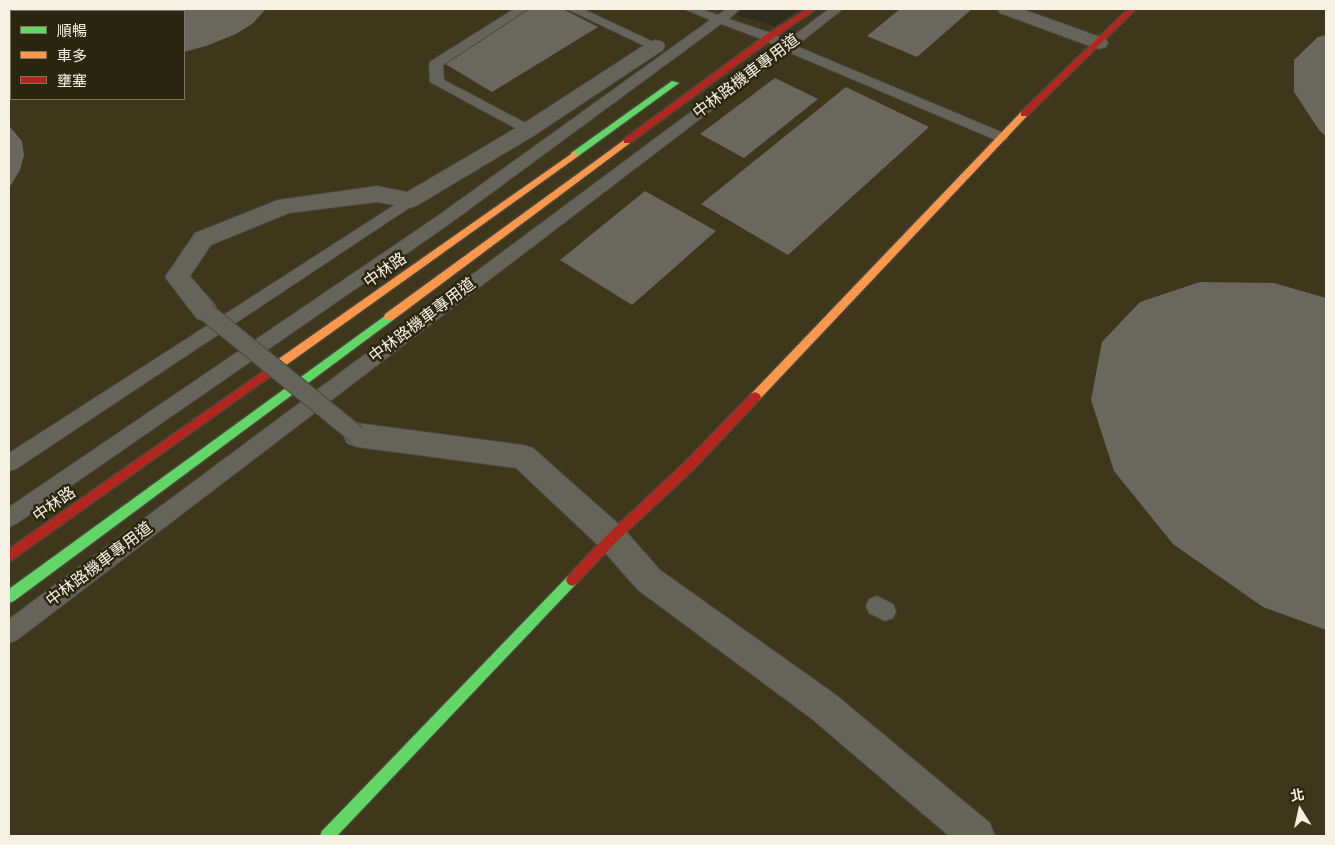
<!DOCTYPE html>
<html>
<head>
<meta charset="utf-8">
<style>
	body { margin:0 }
	#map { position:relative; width:1335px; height:845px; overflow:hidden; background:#2e2c1f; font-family:"Exo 2","Noto Sans TC",sans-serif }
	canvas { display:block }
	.frame { position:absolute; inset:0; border:10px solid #f4f1e3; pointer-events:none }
	.legend { position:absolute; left:10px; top:10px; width:175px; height:90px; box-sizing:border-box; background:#2a260f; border:1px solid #7b7764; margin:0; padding:6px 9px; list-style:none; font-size:15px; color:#f4f1e3 }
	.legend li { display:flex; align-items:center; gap:10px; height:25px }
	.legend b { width:25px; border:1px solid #7b7764 }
	.north { position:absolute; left:1275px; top:785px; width:50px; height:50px; -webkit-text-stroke:4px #2a260f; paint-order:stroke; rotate:350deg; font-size:14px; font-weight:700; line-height:20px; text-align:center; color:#f4f1e3 }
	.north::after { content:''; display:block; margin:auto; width:18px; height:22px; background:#f4f1e3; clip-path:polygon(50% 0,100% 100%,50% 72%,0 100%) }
</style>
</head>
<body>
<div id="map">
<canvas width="1335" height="845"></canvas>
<div class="frame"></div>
<ul class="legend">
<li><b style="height:6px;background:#63d668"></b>順暢</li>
<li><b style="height:6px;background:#ff974d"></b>車多</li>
<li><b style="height:6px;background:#b3261e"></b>壅塞</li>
</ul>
<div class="north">北</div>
</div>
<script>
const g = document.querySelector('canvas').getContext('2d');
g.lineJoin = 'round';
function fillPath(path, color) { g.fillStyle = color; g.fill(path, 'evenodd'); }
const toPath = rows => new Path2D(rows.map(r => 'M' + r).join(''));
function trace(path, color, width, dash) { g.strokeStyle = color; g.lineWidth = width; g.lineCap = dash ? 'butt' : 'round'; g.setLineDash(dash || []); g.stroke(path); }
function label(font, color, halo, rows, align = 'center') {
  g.font = font + ' "Exo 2","Noto Sans TC",sans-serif'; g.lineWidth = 5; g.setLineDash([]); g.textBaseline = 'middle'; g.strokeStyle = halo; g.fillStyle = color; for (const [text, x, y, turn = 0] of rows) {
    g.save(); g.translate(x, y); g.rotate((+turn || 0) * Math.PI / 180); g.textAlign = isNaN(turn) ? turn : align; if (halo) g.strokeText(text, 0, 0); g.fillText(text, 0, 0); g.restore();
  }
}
fillPath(toPath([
	[9,9,715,9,775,26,799,9,1326,9,1326,836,9,836],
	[11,11,184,11,184,99,11,99]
]), '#3e371c');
fillPath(toPath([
	[91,9,266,9,252,24,236,34,206,46,184,52,184,11,89,11],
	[527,9,563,9,598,27,492,92,437,59],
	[900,9,972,9,917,57,867,36],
	[1326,35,1326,136,1319,130,1294,92,1294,60,1318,37],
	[775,78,818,99,744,158,700,134],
	[846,87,929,127,788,255,701,204],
	[9,126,22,141,24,155,20,170,9,188],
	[645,191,716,231,632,305,560,260],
	[1200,282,1274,283,1326,298,1326,630,1263,607,1173,544,1114,471,1091,400,1102,342,1140,302]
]), '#6a685e');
const lane = toPath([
	[514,9,528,9,443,65,444,80,533,127,535,130,533,133,528,135,430,82,429,64,431,61,514,9],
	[567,9,583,9,662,46,656,50,651,49,567,9],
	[684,9,701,9,718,15,726,9,740,9,729,19,774,34,786,41,829,9,843,9,796,46,1006,134,1008,137,1006,140,996,140,788,52,17,640,9,643,9,619,778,47,764,40,721,24,448,225,16,524,9,527,9,507,436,217,710,20,684,9],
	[410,195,415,196,418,200,415,204,16,469,9,471,9,453,410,195],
	[877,596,893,604,896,611,893,618,885,621,869,613,866,606,869,599,877,596]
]);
const street = toPath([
	[997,9,1022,9,1106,39,1108,43,1106,47,1099,49,1092,47,1000,13,997,9],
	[656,40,663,42,665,46,663,50,535,135,418,205,410,208,377,202,289,213,211,245,190,276,215,305,218,312,215,319,206,322,197,319,165,277,195,233,278,200,377,186,407,192,521,125,649,42,656,40],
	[357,423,523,445,533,448,623,528,660,570,836,695,990,823,995,836,949,836,812,719,638,590,601,548,516,468,357,447,347,443,343,435,347,427,357,423]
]);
const fast = toPath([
	[672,81,679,83,577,157,571,157,571,153,672,81],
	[389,313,394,317,393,320,14,601,9,603,9,589,389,313],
	[572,574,576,576,578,580,576,584,337,836,320,836,322,831,568,576,572,574]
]);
const slow = toPath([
	[1024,111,1027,112,1027,116,759,400,751,400,749,397,751,394,1021,112,1024,111],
	[627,138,630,139,630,143,393,320,385,320,384,317,385,314,627,138],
	[574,152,578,155,577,157,275,373,267,373,266,370,267,367,574,152]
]);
const jam = toPath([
	[807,9,816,9,772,39,630,143,624,143,624,139,766,35,807,9],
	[1128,9,1136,9,1027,116,1021,116,1021,112,1128,9],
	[271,366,276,370,275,373,9,562,9,549,271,366],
	[755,392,759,394,761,397,759,400,693,470,616,542,576,584,572,586,568,584,566,580,568,576,608,534,685,462,751,394,755,392]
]);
trace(lane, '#4a483d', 2);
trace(street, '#4a483d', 2);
trace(fast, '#4a483d', 3);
trace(slow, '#4a483d', 3);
trace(jam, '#4a483d', 3);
fillPath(lane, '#65645a');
fillPath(street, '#65645a');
fillPath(fast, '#63d668');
fillPath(slow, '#ff974d');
fillPath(jam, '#b3261e');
const laneBridge = toPath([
	[206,312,357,435]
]);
trace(laneBridge, '#4a483d', 20, []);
trace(laneBridge, '#65645a', 18);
label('16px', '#f4f1e3', '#2a260f', [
	["中林路機車專用道",746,76,-37],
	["中林路",385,270,-35],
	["中林路機車專用道",422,320,-37],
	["中林路",54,504,-35],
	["中林路機車專用道",99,564,-37]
]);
</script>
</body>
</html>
